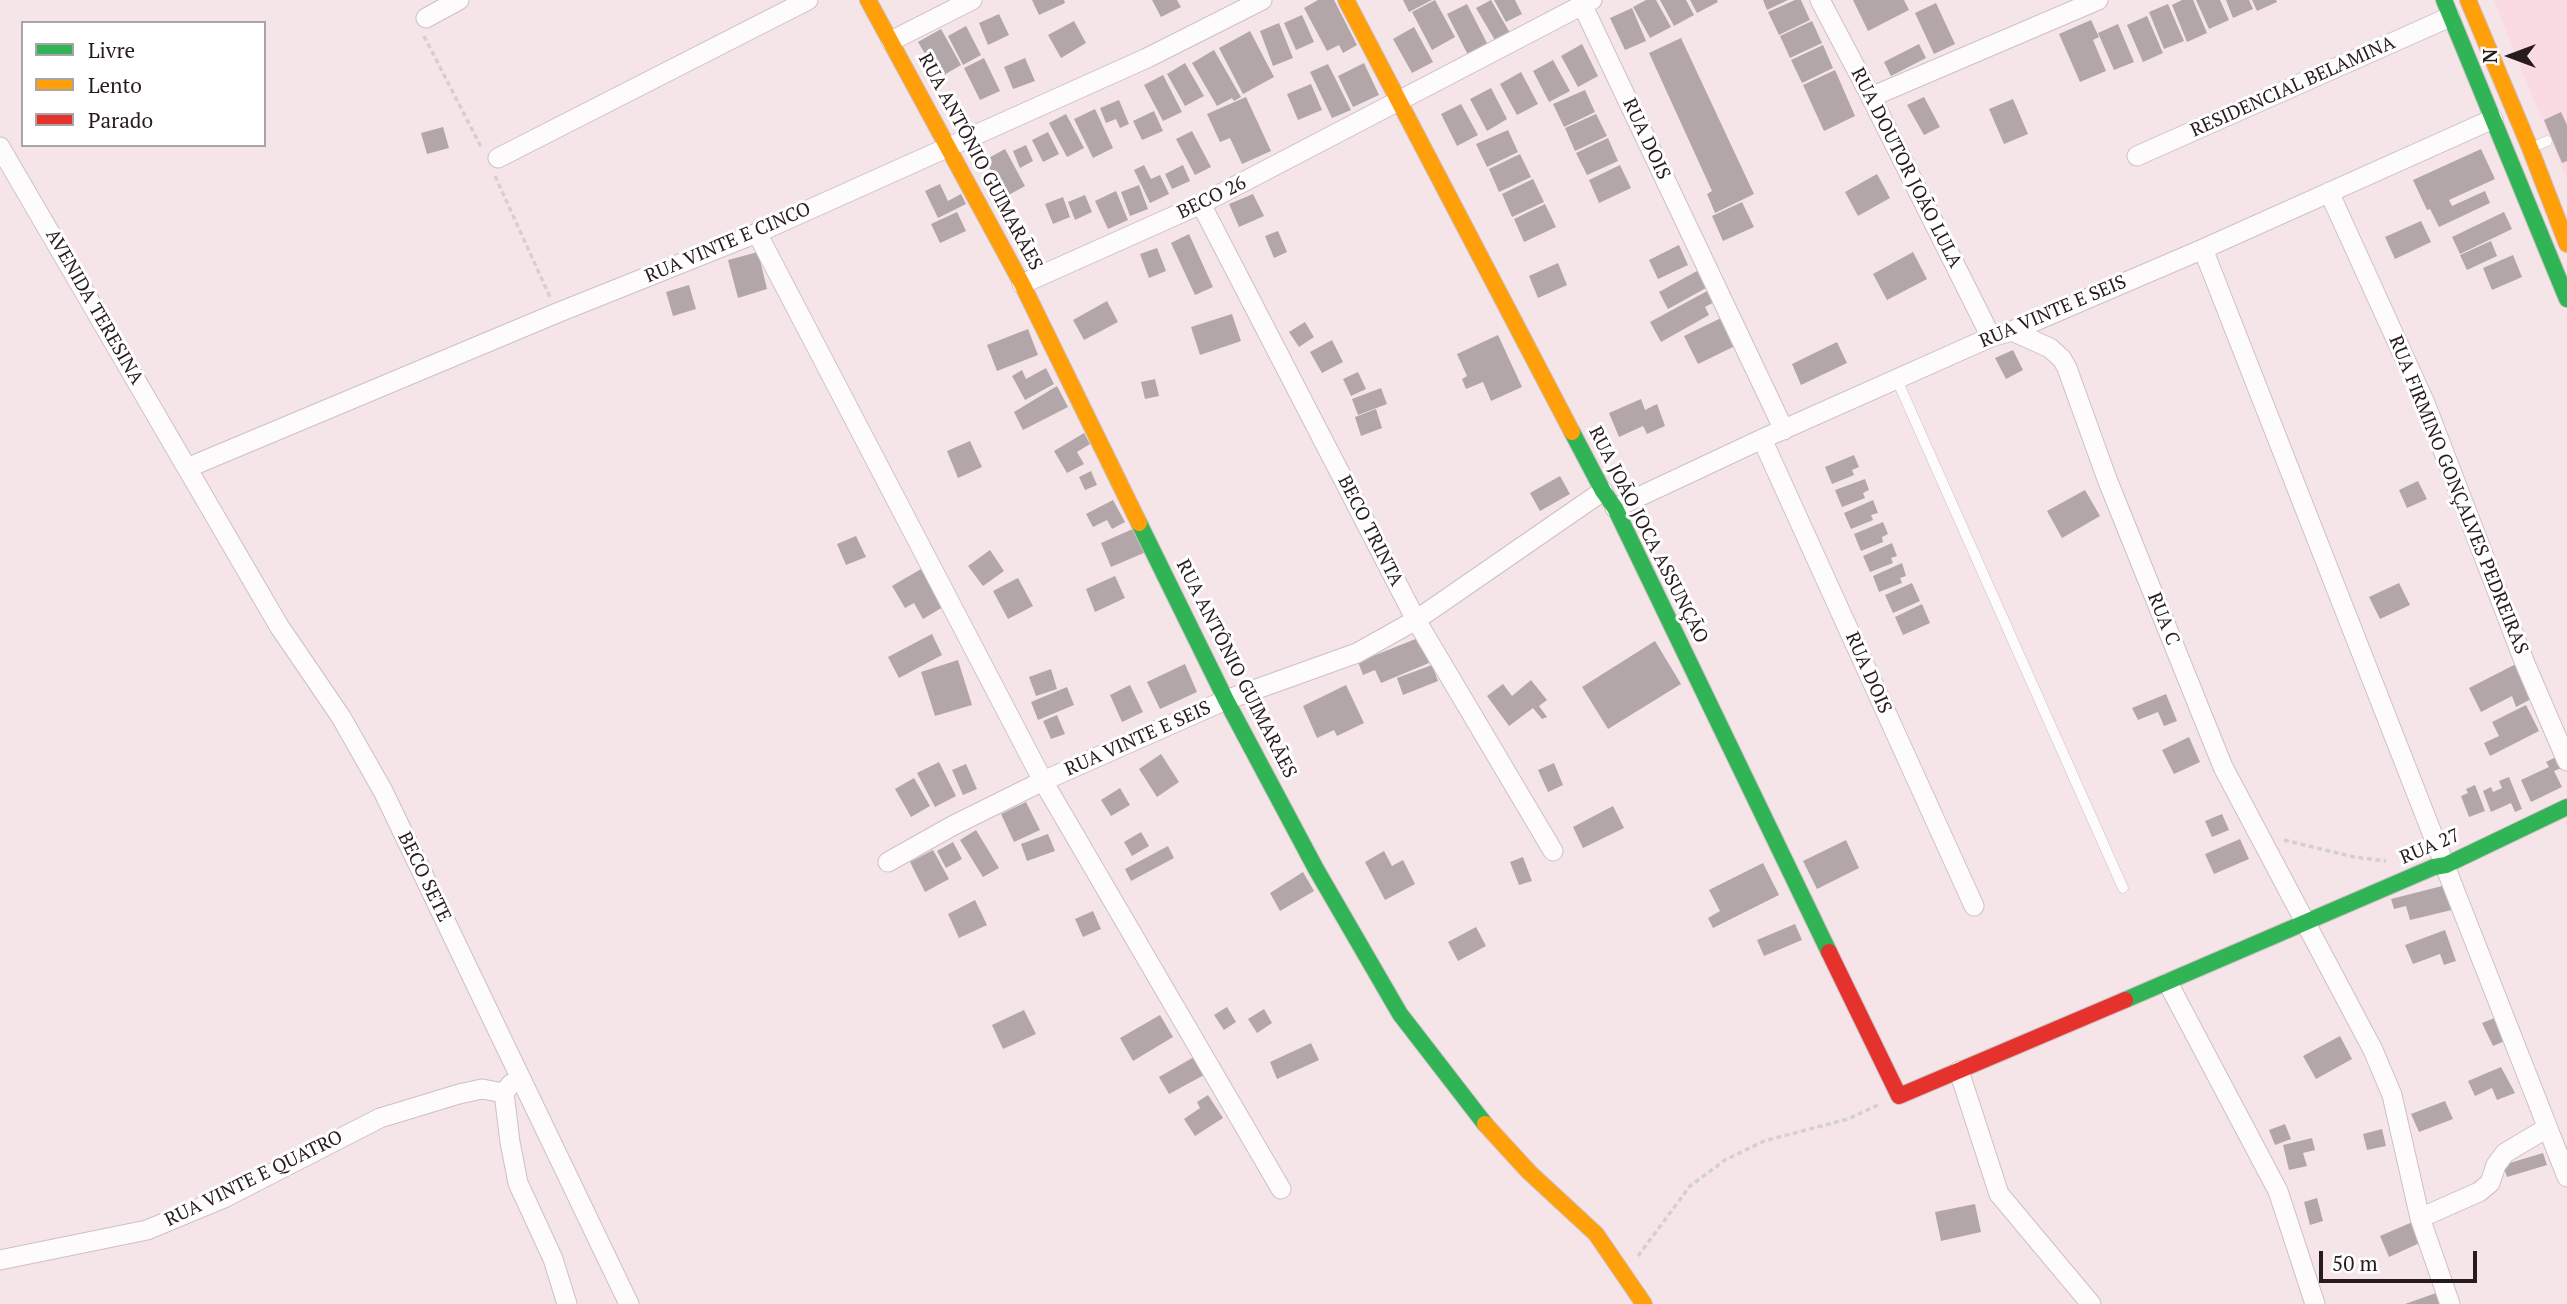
<!DOCTYPE html>
<html>
<head>
<meta charset="utf-8">
<style>
	body { margin:0 }
	#map { position:relative; width:2567px; height:1304px; overflow:hidden; background:#f5e5e8; font-family:"PT Serif",serif }
	canvas { display:block }
	.legend { position:absolute; left:21px; top:21px; width:245px; height:126px; box-sizing:border-box; background:#fff; border:2px solid #a9a4a5; margin:0; padding:9px 12px; list-style:none; font-size:21px; color:#271b1d }
	.legend li { display:flex; align-items:center; gap:14px; height:35px }
	.legend b { width:35px; border:2px solid #a9a4a5 }
	.north { position:absolute; left:2476px; top:21px; width:70px; height:70px; -webkit-text-stroke:5px #fff; paint-order:stroke; rotate:270deg; font-size:19px; font-weight:700; line-height:28px; text-align:center; color:#271b1d }
	.north::after { content:''; display:block; margin:auto; width:24px; height:32px; background:#271b1d; clip-path:polygon(50% 0,100% 100%,50% 72%,0 100%) }
	.scale { position:absolute; left:2319px; top:1251px; width:158px; height:32px; box-sizing:border-box; border:4px solid #271b1d; border-top:0; padding-left:9px; font-size:21px; line-height:24px; white-space:nowrap; color:#271b1d; -webkit-text-stroke:5px #fff; paint-order:stroke }
</style>
</head>
<body>
<div id="map">
<canvas width="2567" height="1304"></canvas>
<ul class="legend">
<li><b style="height:9px;background:#30b455"></b>Livre</li>
<li><b style="height:9px;background:#ff9f0a"></b>Lento</li>
<li><b style="height:9px;background:#e5322d"></b>Parado</li>
</ul>
<div class="north">N</div>
<div class="scale">50 m</div>
</div>
<script>
const g = document.querySelector('canvas').getContext('2d');
g.lineJoin = 'round';
function fillPath(path, color) { g.fillStyle = color; g.fill(path, 'evenodd'); }
const toPath = rows => new Path2D(rows.map(r => 'M' + r).join(''));
function trace(path, color, width, dash) { g.strokeStyle = color; g.lineWidth = width; g.lineCap = dash ? 'butt' : 'round'; g.setLineDash(dash || []); g.stroke(path); }
function label(font, color, halo, rows, align = 'center') {
  g.font = font + ' "PT Serif",serif'; g.lineWidth = 6; g.setLineDash([]); g.textBaseline = 'middle'; g.strokeStyle = halo; g.fillStyle = color; for (const [text, x, y, turn = 0] of rows) {
    g.save(); g.translate(x, y); g.rotate((+turn || 0) * Math.PI / 180); g.textAlign = isNaN(turn) ? turn : align; if (halo) g.strokeText(text, 0, 0); g.fillText(text, 0, 0); g.restore();
  }
}
fillPath(toPath([
	[2494,0,2567,0,2567,179,2529,88]
]), '#fadbe1');
fillPath(toPath([
	[1032,0,1064,0,1065,3,1039,15],
	[1152,0,1177,0,1181,7,1161,17],
	[1318,0,1334,0,1357,45,1343,53,1339,45,1327,51,1304,8],
	[1403,0,1432,0,1409,12],
	[1435,0,1455,37,1432,50,1412,12],
	[1491,0,1510,33,1496,42,1476,8],
	[1494,0,1515,0,1522,14,1506,22],
	[1646,0,1656,0,1671,27,1650,38,1633,7],
	[1660,0,1686,0,1694,15,1674,26],
	[1690,0,1717,0,1718,2,1697,13],
	[1763,0,1788,0,1767,10],
	[1795,0,1801,0,1810,20,1779,35,1768,12],
	[1853,0,1904,0,1909,10,1868,31],
	[2182,0,2193,0,2207,33,2187,42,2172,5],
	[2196,0,2220,0,2229,20,2209,29],
	[2226,0,2249,0,2253,9,2233,18],
	[2252,0,2276,0,2277,2,2257,11],
	[1936,3,1955,44,1934,54,1915,13],
	[1467,4,1488,45,1468,55,1447,14],
	[2168,4,2184,41,2164,49,2149,12],
	[1632,8,1646,41,1625,50,1610,18],
	[999,14,1009,35,988,45,979,23],
	[1302,15,1314,42,1296,50,1284,23],
	[2147,16,2163,53,2143,62,2127,25],
	[2091,20,2099,37,2093,40,2106,71,2080,82,2059,34],
	[1074,21,1086,43,1061,58,1048,35],
	[1812,21,1822,43,1790,58,1780,36],
	[1279,23,1293,58,1273,66,1260,31],
	[2118,24,2134,62,2114,70,2098,33],
	[966,26,981,55,963,65,948,36],
	[1414,27,1433,62,1412,73,1393,39],
	[941,29,961,65,939,78,918,42],
	[1250,31,1274,77,1243,94,1219,48],
	[1681,38,1754,194,1715,213,1707,194,1712,191,1649,53],
	[1582,44,1598,76,1578,87,1561,56],
	[1919,44,1926,58,1891,76,1884,62],
	[1823,45,1833,68,1802,83,1791,60],
	[1214,50,1241,97,1234,101,1232,98,1217,106,1192,63],
	[984,58,1000,91,980,100,964,68],
	[1025,58,1035,81,1013,89,1004,67],
	[1553,60,1570,91,1549,102,1533,71],
	[1185,63,1204,96,1185,106,1167,74],
	[1364,63,1379,95,1353,107,1338,76],
	[1328,64,1351,110,1332,118,1310,72],
	[1835,70,1855,116,1824,131,1803,85],
	[1521,72,1538,104,1517,115,1500,84],
	[1163,75,1182,112,1163,121,1144,85],
	[1311,84,1322,110,1298,120,1287,94],
	[1491,88,1507,119,1487,131,1470,99],
	[1585,90,1595,112,1564,127,1553,104],
	[1246,97,1271,151,1242,164,1230,138,1220,142,1207,114],
	[1924,97,1940,127,1924,135,1907,105],
	[2013,99,2028,134,2004,144,1989,109],
	[1119,100,1129,124,1120,128,1116,119,1106,123,1100,108],
	[1461,104,1478,135,1457,146,1441,114],
	[1095,109,1113,148,1093,158,1074,119],
	[1154,111,1163,131,1142,140,1133,121],
	[2561,112,2567,125,2567,161,2562,163,2544,120],
	[1066,114,1084,148,1067,157,1049,123],
	[1596,114,1607,136,1575,151,1565,128],
	[443,127,449,148,427,154,421,133],
	[1508,130,1518,152,1487,167,1476,144],
	[1192,131,1211,167,1195,175,1176,139],
	[1048,132,1059,154,1043,162,1032,140],
	[1608,138,1618,161,1587,175,1576,153],
	[1026,145,1033,161,1020,168,1013,151],
	[1005,149,1025,186,1005,197,985,160],
	[2481,149,2495,179,2449,200,2452,206,2485,191,2490,203,2439,227,2430,209,2427,210,2413,180],
	[1520,154,1531,177,1499,192,1489,169],
	[1144,165,1151,179,1160,175,1169,194,1150,203,1134,170],
	[1183,165,1190,181,1172,189,1165,174],
	[1620,165,1631,188,1599,203,1589,180],
	[1877,174,1890,198,1858,216,1845,192],
	[1533,179,1544,202,1512,217,1502,194],
	[940,184,948,201,961,194,966,204,938,218,925,191],
	[1139,185,1148,209,1130,216,1121,192],
	[1116,191,1128,220,1108,229,1095,201],
	[1253,194,1264,216,1239,227,1229,204],
	[1085,195,1092,212,1075,220,1068,202],
	[1063,197,1070,217,1053,224,1045,204],
	[1742,202,1754,227,1723,241,1712,216],
	[1545,204,1556,227,1524,242,1514,219],
	[957,212,966,231,940,243,931,224],
	[2504,212,2512,229,2460,254,2452,237],
	[2421,221,2431,242,2395,259,2385,237],
	[1278,231,1287,252,1274,258,1265,236],
	[1189,234,1213,287,1195,295,1171,243],
	[2491,241,2497,256,2467,270,2460,255],
	[1679,245,1688,265,1658,279,1649,260],
	[1157,248,1166,271,1149,278,1140,254],
	[758,252,767,289,738,298,728,260],
	[1913,252,1927,279,1887,300,1873,274],
	[2513,255,2522,277,2492,290,2483,268],
	[1558,263,1567,285,1538,298,1529,276],
	[1697,271,1706,288,1668,309,1659,292],
	[689,285,696,309,673,316,666,292],
	[1709,290,1716,301,1705,307,1709,315,1661,342,1650,322],
	[1107,301,1118,322,1084,340,1073,320],
	[1232,314,1241,341,1200,355,1191,327],
	[1721,318,1735,346,1698,364,1684,336],
	[1305,322,1314,337,1299,347,1289,332],
	[1028,329,1038,355,997,371,987,345],
	[1498,335,1522,387,1491,401,1483,382,1466,389,1462,379,1467,376,1457,354],
	[1332,340,1343,362,1322,373,1310,352],
	[1837,342,1847,363,1801,385,1792,364],
	[2013,350,2023,370,2006,379,1995,358],
	[1046,368,1054,384,1025,400,1012,376,1022,370,1026,379],
	[1358,372,1366,389,1351,396,1343,379],
	[1155,379,1159,396,1145,399,1141,382],
	[1057,386,1068,407,1023,430,1014,412],
	[1381,388,1387,404,1358,415,1352,399],
	[1641,399,1645,410,1657,404,1665,426,1647,434,1643,426,1619,437,1609,413],
	[1376,409,1382,428,1361,436,1355,417],
	[1084,433,1090,444,1077,452,1084,464,1067,473,1054,451],
	[970,441,982,467,958,478,947,451],
	[1854,455,1859,467,1852,470,1854,475,1832,484,1825,467],
	[1091,471,1097,485,1085,490,1079,477],
	[1560,476,1570,494,1540,511,1530,493],
	[1865,479,1869,490,1863,493,1865,498,1842,507,1835,490],
	[2418,481,2427,499,2407,508,2399,490],
	[2085,490,2100,516,2062,538,2047,511],
	[1113,500,1125,522,1112,529,1107,520,1093,527,1086,514],
	[1873,500,1878,513,1871,515,1873,520,1851,529,1844,513],
	[1883,522,1888,534,1882,537,1883,542,1861,551,1854,534],
	[1135,528,1146,552,1111,567,1101,543],
	[856,536,866,557,846,565,837,544],
	[1892,543,1897,556,1891,558,1893,563,1870,572,1863,556],
	[990,550,1004,571,983,586,968,566],
	[1902,563,1906,576,1900,578,1902,583,1879,592,1873,576],
	[921,569,943,607,923,619,914,603,905,608,892,586],
	[1115,576,1125,598,1095,612,1086,589],
	[1018,578,1033,606,1008,619,993,591],
	[1912,583,1920,601,1893,613,1885,595],
	[2399,583,2410,605,2380,619,2369,597],
	[1922,604,1930,623,1903,635,1895,617],
	[932,634,942,655,899,678,888,657],
	[1418,638,1429,663,1381,683,1375,670,1363,675,1358,662],
	[1655,641,1681,684,1608,729,1582,687],
	[958,660,972,705,935,716,921,672],
	[1185,664,1197,692,1160,709,1147,682],
	[2516,664,2533,698,2516,707,2512,696,2481,712,2469,688],
	[1432,665,1438,681,1403,695,1397,678],
	[1051,669,1057,689,1036,696,1029,677],
	[1531,680,1547,700,1539,706,1547,717,1542,719,1533,708,1509,726,1487,696,1503,684,1512,696],
	[1130,685,1143,712,1122,722,1110,695],
	[1346,685,1364,723,1337,736,1334,730,1317,738,1303,706],
	[1067,687,1074,705,1038,720,1031,702],
	[2166,694,2177,721,2164,726,2158,712,2138,720,2132,708],
	[2526,705,2539,731,2490,756,2484,743,2499,736,2492,722],
	[1057,715,1065,734,1051,739,1043,721],
	[2189,737,2200,762,2174,774,2162,750],
	[1161,754,1179,782,1157,797,1139,769],
	[2558,756,2564,767,2554,771,2562,787,2531,802,2521,780,2549,767,2546,762],
	[939,762,956,796,935,807,917,773],
	[1554,763,1563,785,1548,792,1538,770],
	[966,764,977,789,963,795,952,770],
	[2509,777,2522,809,2515,812,2511,803,2491,812,2483,791,2491,787,2493,792,2502,788,2499,781],
	[914,778,930,806,911,817,895,789],
	[2475,785,2485,811,2469,817,2461,796,2468,793,2466,789],
	[1120,788,1130,805,1111,816,1101,800],
	[1026,802,1040,830,1014,842,1001,814],
	[1613,806,1624,828,1583,848,1573,827],
	[2222,814,2229,830,2212,837,2205,821],
	[976,830,999,868,983,877,960,840],
	[1141,832,1149,846,1132,856,1124,842],
	[1048,834,1055,851,1027,861,1021,844],
	[2240,839,2249,859,2214,874,2205,854],
	[1846,840,1859,868,1817,889,1803,861],
	[953,842,962,859,946,868,937,851],
	[1168,846,1174,858,1131,881,1125,869],
	[933,850,949,879,925,892,910,862],
	[1384,851,1392,866,1403,860,1415,884,1385,900,1365,862],
	[1523,857,1532,881,1519,885,1510,862],
	[1763,863,1779,895,1713,928,1708,918,1720,911,1709,890],
	[1303,872,1314,891,1280,911,1270,893],
	[2450,884,2456,909,2410,920,2406,906,2394,909,2391,899],
	[975,900,987,925,959,938,948,914],
	[1093,911,1101,929,1083,937,1075,919],
	[1795,924,1802,940,1764,956,1757,940],
	[1476,927,1486,946,1458,961,1448,942],
	[2445,930,2456,961,2444,965,2440,954,2413,964,2405,945],
	[1227,1007,1236,1022,1224,1030,1214,1015],
	[1264,1009,1272,1023,1257,1033,1248,1019],
	[1024,1010,1036,1034,1003,1049,992,1025],
	[1160,1015,1173,1037,1133,1061,1120,1038],
	[2497,1017,2507,1040,2493,1046,2482,1023],
	[2340,1036,2352,1059,2316,1079,2303,1056],
	[1311,1043,1319,1060,1277,1079,1270,1062],
	[1194,1057,1204,1075,1169,1094,1159,1077],
	[2501,1067,2515,1093,2497,1100,2492,1088,2475,1096,2468,1081],
	[1208,1095,1223,1118,1195,1136,1184,1119,1200,1108,1197,1102],
	[2445,1101,2453,1119,2419,1132,2411,1114],
	[2285,1124,2291,1139,2275,1145,2269,1130],
	[2382,1129,2386,1146,2367,1150,2363,1134],
	[2312,1138,2315,1150,2303,1153,2307,1166,2289,1170,2283,1145],
	[2543,1153,2547,1165,2507,1177,2503,1165],
	[2317,1198,2323,1221,2310,1225,2304,1202],
	[1975,1204,1981,1232,1941,1241,1935,1212],
	[2417,1220,2426,1240,2389,1257,2380,1236],
	[2439,1292,2443,1304,2405,1304]
]), '#b2a6a8');
const lane = toPath([
	[2531,148,2547,141],
	[1897,380,2123,888]
]);
const street = toPath([
	[1580,0,1784,430],
	[1820,0,1871,97,1991,337],
	[426,18,459,0],
	[891,41,972,0],
	[1871,97,2098,0],
	[0,147,279,626,341,717,383,791,629,1304],
	[2137,156,2450,17],
	[498,158,808,0],
	[2329,192,2425,403,2524,661,2567,761],
	[1201,204,1416,620,1553,851],
	[757,233,1043,781,1281,1189],
	[2203,249,2567,1177],
	[1022,284,1201,204,1592,0],
	[2012,331,2050,348,2062,359,2067,368,2107,479,2223,767,2373,1050,2392,1095,2420,1218,2450,1304],
	[1762,439,1974,906],
	[187,468,557,313,757,233,1147,58,1262,0],
	[1615,508,1762,439,1991,337,2012,331,2203,249,2493,119],
	[888,862,954,825,1043,781,1226,700,1357,653,1416,620,1603,491],
	[2168,983,2278,1191,2315,1304],
	[1959,1071,1999,1194,2091,1304],
	[511,1084,504,1093,510,1142,518,1183,553,1259,567,1304],
	[2420,1218,2479,1192,2490,1183,2496,1165,2505,1153,2547,1128],
	[0,1260,147,1230,224,1198,380,1118,459,1094,482,1089,504,1093]
]);
const fast = toPath([
	[2444,0,2567,299],
	[1572,432,1603,491,1615,508,1829,952],
	[1139,523,1226,700,1316,869,1400,1014,1485,1124],
	[2125,1000,2434,867,2446,865,2567,807]
]);
const slow = toPath([
	[868,0,1022,284,1139,523],
	[1346,0,1572,432],
	[2468,0,2530,148,2567,244],
	[1485,1124,1529,1172,1596,1234,1644,1304]
]);
const jam = toPath([
	[1829,952,1899,1096,2125,1000]
]);
trace(lane, '#cdc0c3', 11);
trace(street, '#cdc0c3', 21);
trace(fast, '#cdc0c3', 18);
trace(slow, '#cdc0c3', 18);
trace(jam, '#cdc0c3', 18);
trace(toPath([
	[424,36,481,147],
	[495,176,550,297],
	[2284,840,2354,857,2386,861],
	[1638,1256,1690,1186,1725,1160,1764,1141,1848,1119,1878,1105]
]), '#d4d0d0', 3.5, [5, 3.5]);
trace(lane, '#fefbfc', 10);
trace(street, '#fefbfc', 19);
trace(fast, '#30b455', 16);
trace(slow, '#ff9f0a', 16);
trace(jam, '#e5322d', 16);
label('19px', '#271b1d', '#fff', [
	["RESIDENCIAL BELAMINA",2293,87,-24],
	["RUA DOIS",1646,139,65],
	["RUA ANTÔNIO GUIMARÃES",980,162,62],
	["RUA DOUTOR JOÃO LULA",1906,168,63],
	["BECO 26",1212,198,-26],
	["RUA VINTE E CINCO",728,243,-23],
	["AVENIDA TERESINA",94,307,60],
	["RUA VINTE E SEIS",2053,312,-23],
	["RUA FIRMINO GONÇALVES PEDREIRAS",2458,495,68],
	["BECO TRINTA",1370,531,63],
	["RUA JOÃO JOCA ASSUNÇÃO",1648,535,63],
	["RUA C",2163,619,68],
	["RUA ANTÔNIO GUIMARÃES",1236,669,63],
	["RUA DOIS",1868,673,66],
	["RUA VINTE E SEIS",1138,739,-24],
	["RUA 27",2430,847,-23],
	["BECO SETE",424,877,64],
	["RUA VINTE E QUATRO",254,1179,-26]
]);
</script>
</body>
</html>
